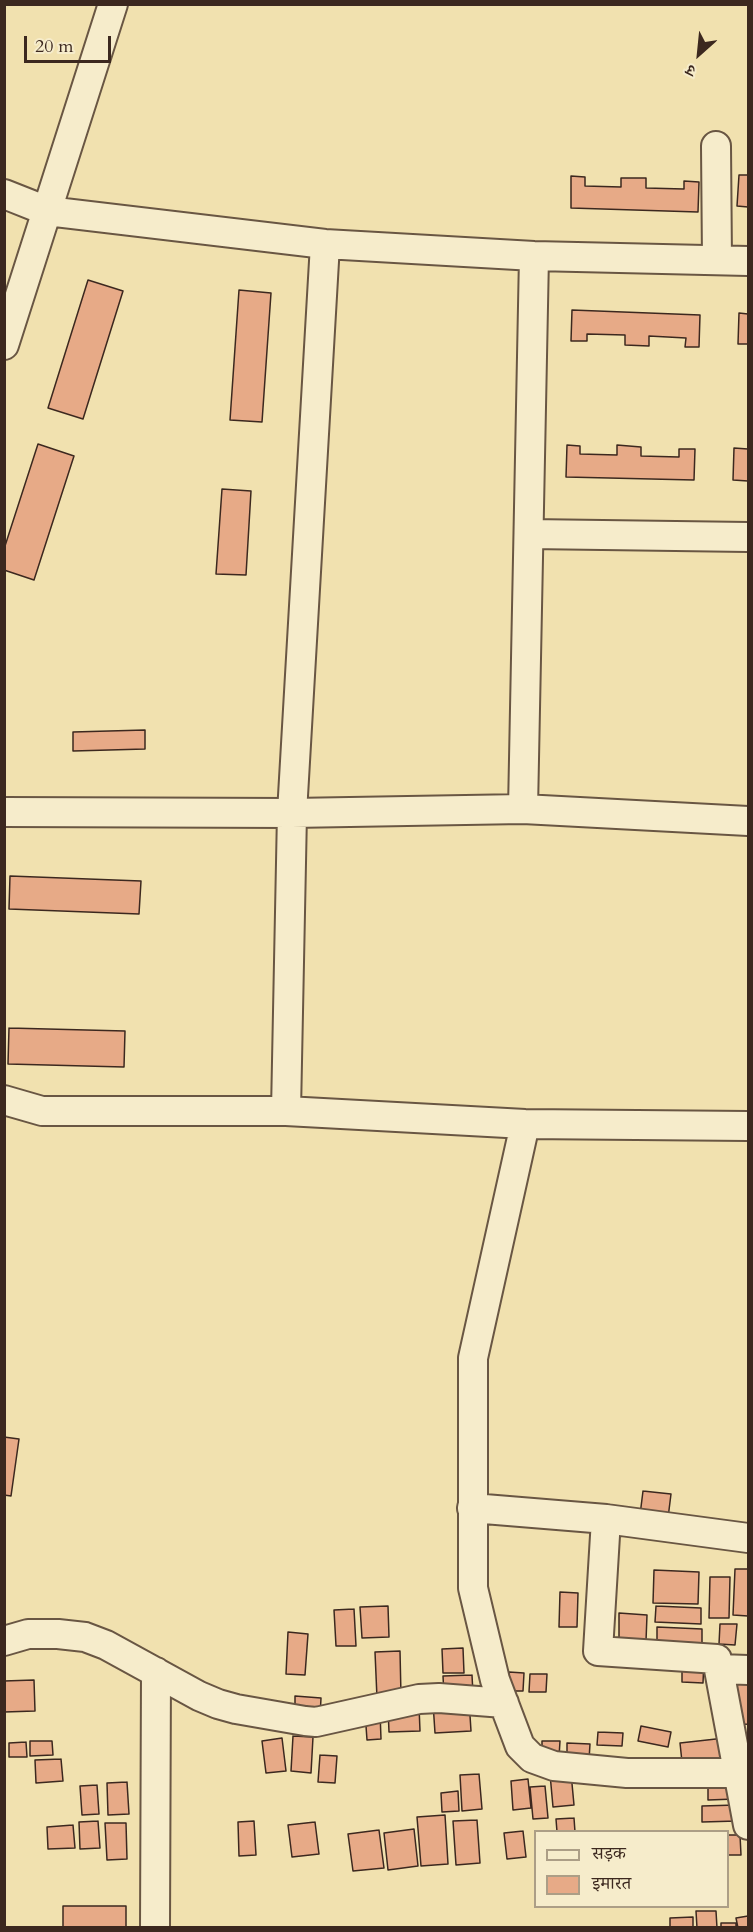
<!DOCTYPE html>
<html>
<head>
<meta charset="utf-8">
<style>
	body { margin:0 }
	#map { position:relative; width:753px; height:1932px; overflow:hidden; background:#f1e1af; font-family:Cardo,"Noto Serif Devanagari",serif }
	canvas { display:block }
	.frame { position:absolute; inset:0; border:6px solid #3c281f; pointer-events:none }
	.legend { position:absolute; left:534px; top:1830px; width:195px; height:78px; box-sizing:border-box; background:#f6eccb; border:2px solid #ac9e86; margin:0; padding:8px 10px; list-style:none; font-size:18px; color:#3c281f }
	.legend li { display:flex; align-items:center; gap:12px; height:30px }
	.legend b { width:30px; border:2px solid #ac9e86 }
	.north { position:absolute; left:669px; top:24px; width:60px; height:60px; -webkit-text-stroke:4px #f6eccb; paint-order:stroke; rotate:207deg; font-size:16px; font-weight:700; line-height:24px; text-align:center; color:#3c281f }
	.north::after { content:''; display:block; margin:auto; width:21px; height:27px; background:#3c281f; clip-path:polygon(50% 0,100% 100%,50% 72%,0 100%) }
	.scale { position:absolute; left:24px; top:36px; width:87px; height:27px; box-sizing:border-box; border:3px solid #3c281f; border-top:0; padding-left:8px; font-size:18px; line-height:21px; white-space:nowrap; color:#3c281f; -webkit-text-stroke:4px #f6eccb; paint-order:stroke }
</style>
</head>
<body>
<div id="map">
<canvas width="753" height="1932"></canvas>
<div class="frame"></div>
<ul class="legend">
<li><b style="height:8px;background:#f6eccb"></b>सड़क</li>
<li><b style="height:16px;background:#e7aa87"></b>इमारत</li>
</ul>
<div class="north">उ</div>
<div class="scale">20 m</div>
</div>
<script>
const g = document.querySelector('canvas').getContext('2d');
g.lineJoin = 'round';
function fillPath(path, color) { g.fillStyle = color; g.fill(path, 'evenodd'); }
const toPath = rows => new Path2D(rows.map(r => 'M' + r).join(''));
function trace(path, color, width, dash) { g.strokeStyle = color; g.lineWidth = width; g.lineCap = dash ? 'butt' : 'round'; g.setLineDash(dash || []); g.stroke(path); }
const building = toPath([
	[739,175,748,175,748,207,737,206,739,175],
	[571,176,585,177,585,186,621,187,621,178,646,178,646,188,684,189,684,181,699,182,698,212,571,208,571,176],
	[88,280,123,291,83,419,48,408,88,280],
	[239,290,271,293,262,422,230,420,239,290],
	[572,310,700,315,699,347,685,347,686,338,649,336,649,346,625,345,625,335,587,334,587,341,571,341,572,310],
	[739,313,748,314,748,344,738,344,739,313],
	[38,444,74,456,34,580,4,570,4,549,38,444],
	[567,445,580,446,580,454,617,455,617,445,641,447,641,456,679,457,679,449,695,449,694,480,566,477,567,445],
	[734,448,748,449,748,481,733,480,734,448],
	[222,489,251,491,246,575,216,574,222,489],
	[145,730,145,749,73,751,73,732,145,730],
	[10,876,141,881,139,914,9,909,10,876],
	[9,1028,125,1031,124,1067,8,1064,9,1028],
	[4,1437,19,1439,11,1496,4,1495,4,1437],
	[643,1491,671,1494,668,1518,640,1515,643,1491],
	[735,1569,748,1569,748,1616,733,1615,735,1569],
	[654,1570,699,1572,698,1604,653,1603,654,1570],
	[710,1577,730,1577,729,1618,709,1618,710,1577],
	[560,1592,578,1593,577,1627,559,1627,560,1592],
	[388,1606,389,1637,362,1638,360,1607,388,1606],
	[656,1606,701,1608,701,1624,655,1622,656,1606],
	[354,1609,356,1646,336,1646,334,1610,354,1609],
	[619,1613,647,1615,646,1641,619,1639,619,1613],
	[720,1624,737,1624,735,1645,719,1644,720,1624],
	[657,1627,702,1629,702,1645,657,1643,657,1627],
	[288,1632,308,1634,305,1675,286,1674,288,1632],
	[463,1648,464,1673,443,1673,442,1649,463,1648],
	[400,1651,401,1696,377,1698,375,1652,400,1651],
	[682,1660,704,1660,703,1683,682,1682,682,1660],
	[509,1672,524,1673,523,1691,509,1691,509,1672],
	[530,1674,547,1674,546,1692,529,1692,530,1674],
	[472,1675,473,1694,444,1695,443,1676,472,1675],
	[34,1680,35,1711,4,1712,4,1681,34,1680],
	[748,1681,748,1724,737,1725,732,1683,748,1681],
	[295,1696,321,1698,320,1717,295,1715,295,1696],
	[469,1700,471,1731,435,1733,433,1703,469,1700],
	[419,1706,420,1731,389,1732,388,1708,419,1706],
	[365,1712,380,1712,381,1739,367,1740,365,1712],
	[641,1726,671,1732,668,1747,638,1741,641,1726],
	[598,1732,623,1733,622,1746,597,1745,598,1732],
	[293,1736,313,1737,311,1773,291,1771,293,1736],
	[282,1738,286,1771,266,1773,262,1741,282,1738],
	[725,1738,727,1758,682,1762,680,1743,725,1738],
	[30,1741,52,1741,53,1755,30,1756,30,1741],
	[542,1741,560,1741,559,1757,542,1756,542,1741],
	[26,1742,27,1757,9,1757,9,1743,26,1742],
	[567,1743,590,1744,589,1760,567,1759,567,1743],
	[320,1755,337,1756,335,1783,318,1782,320,1755],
	[61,1759,63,1781,36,1783,35,1760,61,1759],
	[571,1773,574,1805,553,1807,550,1774,571,1773],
	[479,1774,482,1809,462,1811,460,1775,479,1774],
	[528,1779,531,1808,513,1810,511,1781,528,1779],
	[127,1782,129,1814,108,1815,107,1783,127,1782],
	[734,1784,735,1799,708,1800,708,1785,734,1784],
	[97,1785,99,1814,82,1815,80,1786,97,1785],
	[545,1786,548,1818,533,1819,530,1787,545,1786],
	[458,1791,459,1811,442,1812,441,1793,458,1791],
	[736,1805,737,1821,702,1822,702,1806,736,1805],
	[445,1815,448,1864,421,1866,417,1817,445,1815],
	[574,1818,575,1832,557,1832,556,1819,574,1818],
	[477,1820,480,1863,456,1865,453,1821,477,1820],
	[98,1821,100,1848,80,1849,79,1822,98,1821],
	[254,1821,256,1855,239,1856,238,1822,254,1821],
	[315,1822,319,1854,292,1857,288,1825,315,1822],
	[105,1823,126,1823,127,1859,107,1860,105,1823],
	[73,1825,75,1848,48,1849,47,1827,73,1825],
	[414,1829,418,1866,388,1870,384,1833,414,1829],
	[379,1830,384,1868,353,1871,348,1834,379,1830],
	[523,1831,526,1857,507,1859,504,1833,523,1831],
	[728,1835,740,1835,741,1855,728,1855,728,1835],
	[63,1906,126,1906,126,1928,63,1928,63,1906],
	[696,1911,716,1911,717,1928,697,1928,696,1911],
	[748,1916,748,1928,738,1928,736,1918,748,1916],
	[693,1917,693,1928,670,1928,670,1918,693,1917],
	[721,1923,736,1923,736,1928,721,1928,721,1923]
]);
fillPath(building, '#e7aa87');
trace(building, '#3c281f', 1.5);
const street = toPath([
	[716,146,717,260],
	[4,194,47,211,325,244,534,256,748,261],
	[4,345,113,4],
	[530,534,748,537],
	[523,809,534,256],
	[4,812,292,813,523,809,748,821],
	[4,1100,42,1111,286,1111,525,1124,748,1126],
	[286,1111,292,813,325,244],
	[525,1124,473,1358,473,1588,495,1680,520,1746,532,1758,554,1766,627,1773,738,1773],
	[472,1508,606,1519,748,1538],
	[606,1519,598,1651,717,1659,748,1825],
	[4,1641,28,1634,58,1634,85,1637,106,1645,199,1696,218,1704,236,1709,305,1721,316,1722,419,1699,439,1698,504,1703],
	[719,1669,748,1670],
	[155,1928,156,1672]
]);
trace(street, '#695643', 32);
trace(street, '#f6eccb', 28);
</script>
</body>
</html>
